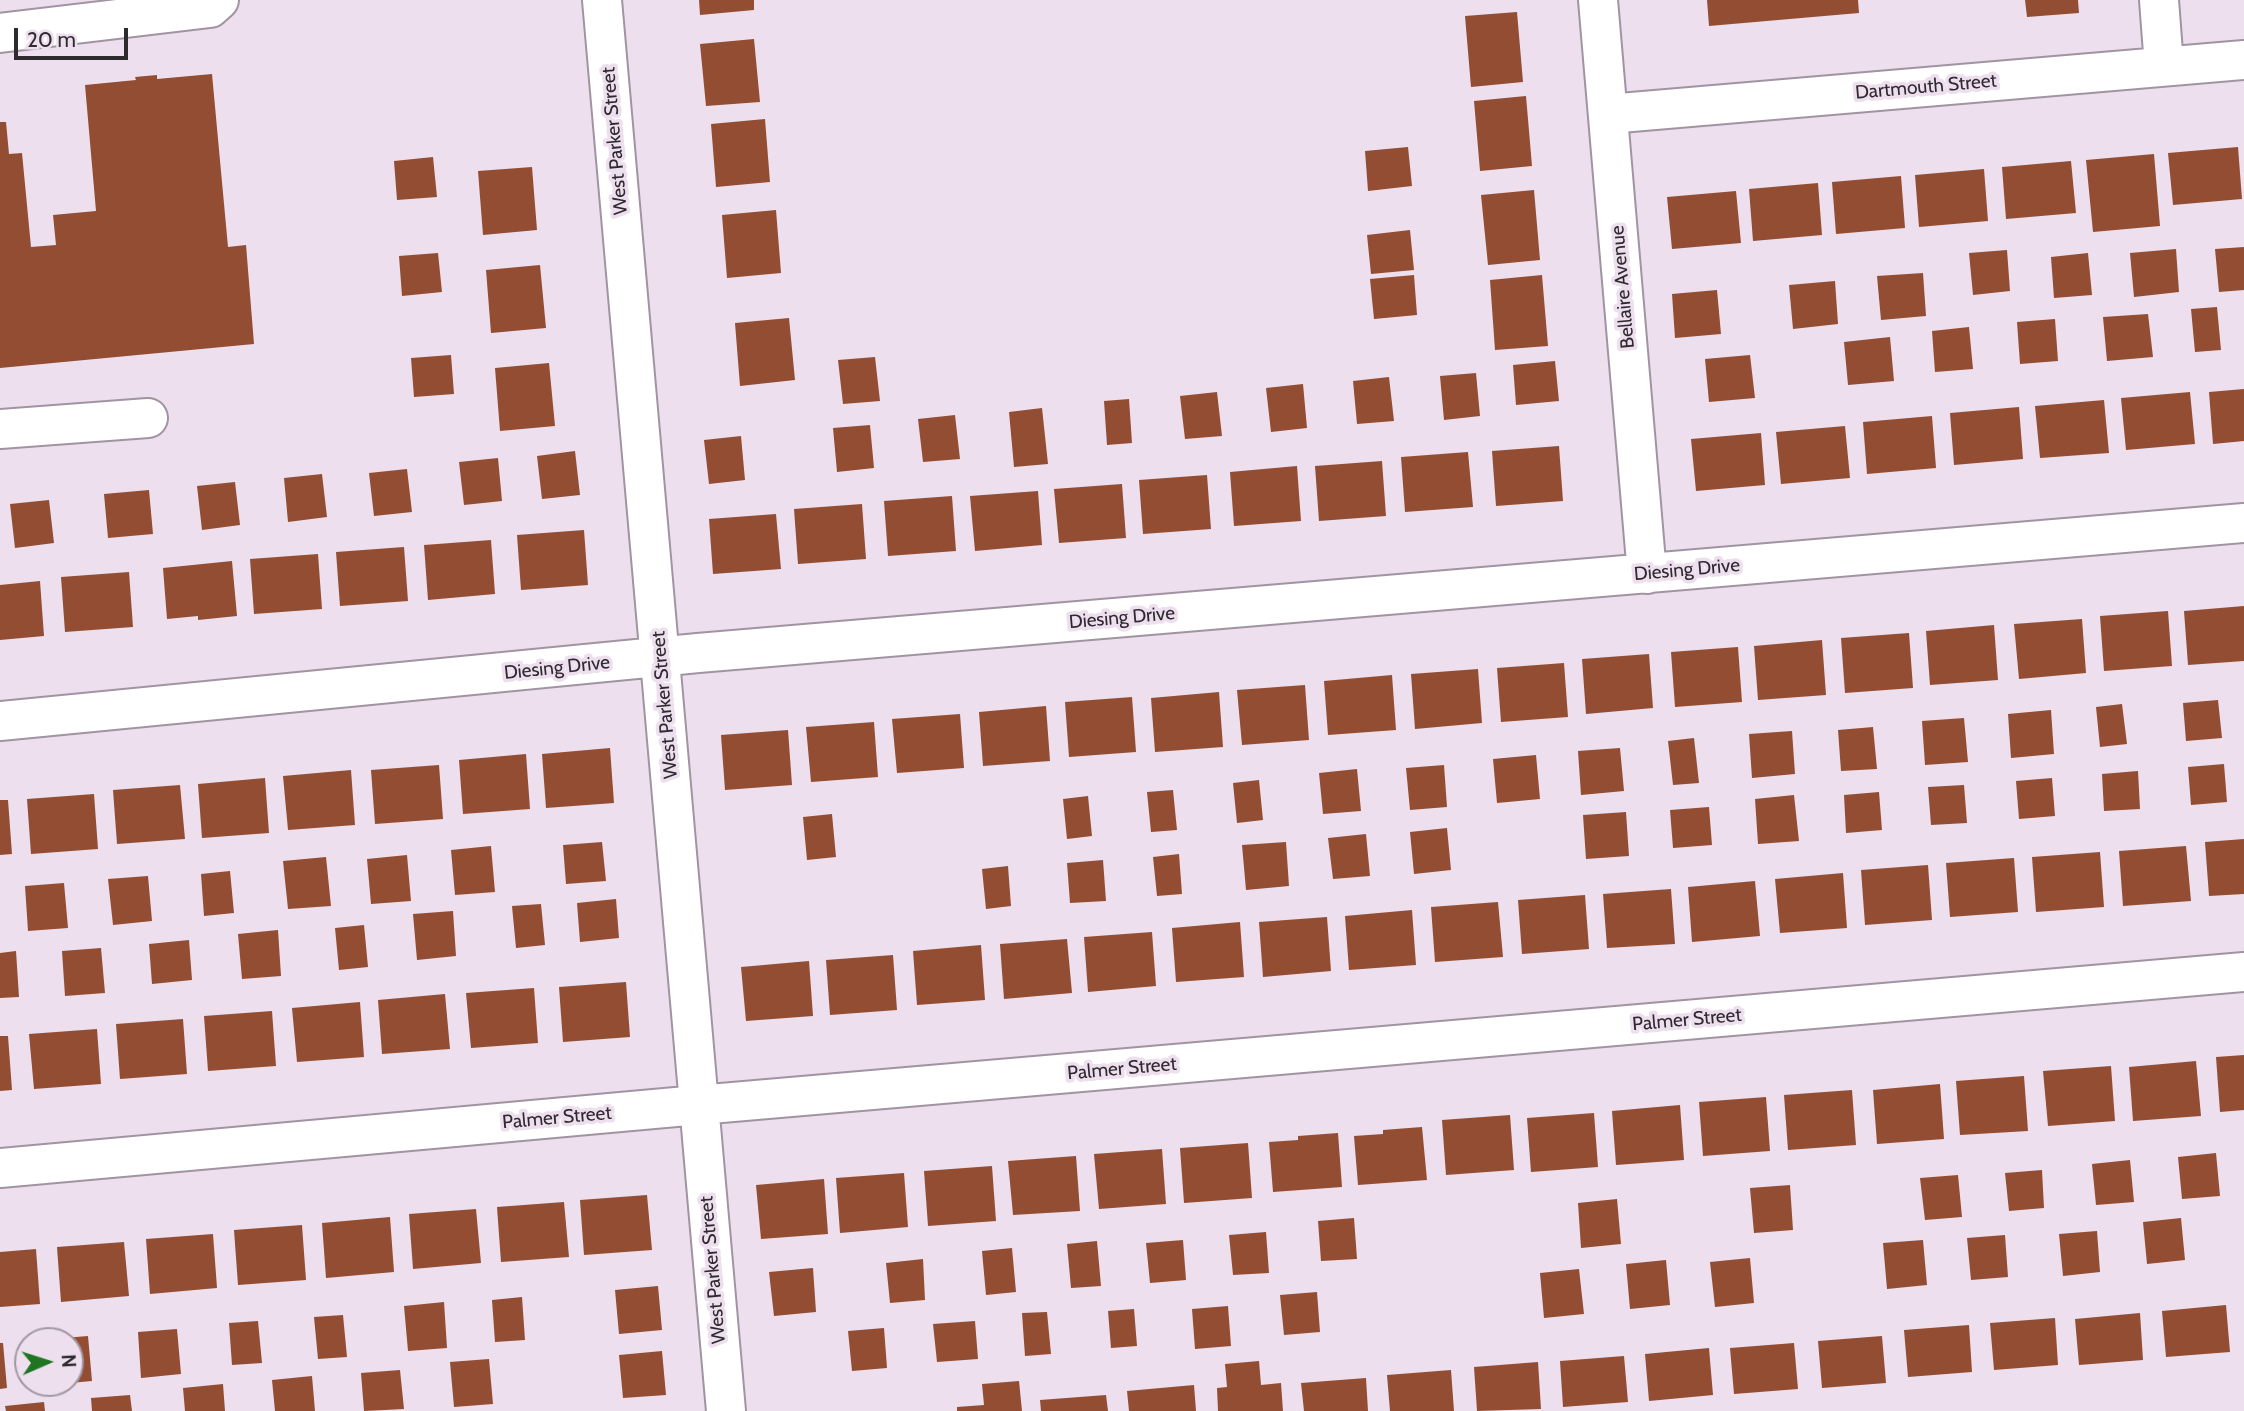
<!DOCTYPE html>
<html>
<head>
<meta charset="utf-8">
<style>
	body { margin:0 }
	#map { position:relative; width:2244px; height:1411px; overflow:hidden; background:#eddfee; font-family:Cabin,sans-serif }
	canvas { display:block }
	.north { position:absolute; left:14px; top:1327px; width:70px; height:70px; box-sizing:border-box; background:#eddfee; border:2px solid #a197a2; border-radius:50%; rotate:87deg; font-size:19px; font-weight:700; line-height:28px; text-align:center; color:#2f2a30 }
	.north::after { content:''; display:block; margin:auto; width:24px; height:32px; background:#1f7521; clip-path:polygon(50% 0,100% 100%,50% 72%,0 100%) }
	.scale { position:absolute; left:14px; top:28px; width:114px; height:32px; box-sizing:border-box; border:4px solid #2f2a30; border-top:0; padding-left:9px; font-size:21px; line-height:24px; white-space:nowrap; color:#2f2a30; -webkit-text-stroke:5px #eddfee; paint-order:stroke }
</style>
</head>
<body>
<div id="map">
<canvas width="2244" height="1411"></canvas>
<div class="north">N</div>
<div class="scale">20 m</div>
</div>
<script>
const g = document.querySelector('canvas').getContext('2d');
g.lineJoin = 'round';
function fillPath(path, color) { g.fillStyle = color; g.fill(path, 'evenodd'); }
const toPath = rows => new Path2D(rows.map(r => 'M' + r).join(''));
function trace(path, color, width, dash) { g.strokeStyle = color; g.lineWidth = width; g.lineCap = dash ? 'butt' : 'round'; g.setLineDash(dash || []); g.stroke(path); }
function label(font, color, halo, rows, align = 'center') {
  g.font = font + ' Cabin,sans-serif'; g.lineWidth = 7; g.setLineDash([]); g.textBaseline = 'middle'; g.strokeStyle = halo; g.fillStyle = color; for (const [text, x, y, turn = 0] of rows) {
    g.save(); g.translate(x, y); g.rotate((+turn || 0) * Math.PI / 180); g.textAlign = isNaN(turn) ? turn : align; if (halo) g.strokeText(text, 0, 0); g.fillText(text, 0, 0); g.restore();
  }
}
fillPath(toPath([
	[699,0,754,0,754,10,700,15],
	[1707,0,1858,0,1859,13,1709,26],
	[2025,0,2078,0,2079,13,2027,17],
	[1517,12,1523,82,1471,87,1465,16],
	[754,39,760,102,706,106,700,44],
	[212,74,228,247,246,245,254,344,0,368,0,122,6,122,9,154,22,153,31,247,56,245,53,215,96,211,85,85,136,80,135,77,157,75,157,79],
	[1526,96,1532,166,1480,171,1474,101],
	[765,119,770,182,716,187,711,124],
	[1408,147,1412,186,1368,191,1365,151],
	[2238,147,2242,199,2173,205,2168,153],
	[2154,154,2160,226,2093,232,2086,160],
	[433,157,437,197,397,200,394,161],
	[2071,161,2076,213,2006,219,2002,167],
	[532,167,537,230,483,235,478,171],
	[1984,169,1988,221,1919,227,1915,175],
	[1901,176,1905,228,1836,234,1832,182],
	[1818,183,1822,235,1753,241,1749,189],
	[1534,190,1540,260,1488,265,1481,195],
	[1736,191,1741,243,1672,249,1667,197],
	[776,210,781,273,727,278,722,215],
	[1410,230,1414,270,1371,274,1367,235],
	[2244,247,2244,290,2219,292,2215,249],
	[2176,249,2179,292,2134,297,2130,253],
	[2007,250,2010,291,1973,295,1969,253],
	[438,253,442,292,402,296,399,256],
	[2088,253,2092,295,2054,298,2051,257],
	[540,265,546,328,491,333,486,270],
	[1923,273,1926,316,1881,320,1877,276],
	[1414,275,1417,315,1374,319,1370,279],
	[1542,275,1548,346,1495,350,1490,280],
	[1835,281,1838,324,1793,329,1789,285],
	[1717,290,1721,334,1675,338,1672,294],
	[2217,307,2221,350,2195,352,2191,309],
	[2148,314,2153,357,2107,361,2103,317],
	[789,318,795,380,740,386,735,323],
	[2055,319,2058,361,2020,364,2017,322],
	[1969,327,1973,369,1935,372,1932,331],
	[1890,337,1894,381,1848,385,1844,342],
	[451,355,454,394,414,397,411,358],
	[1750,355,1755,398,1709,402,1705,359],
	[875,357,880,401,843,404,838,360],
	[1555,361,1559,401,1516,405,1513,365],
	[549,363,555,426,500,431,495,368],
	[1476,373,1480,416,1444,420,1440,376],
	[1389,377,1394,421,1357,424,1353,381],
	[1303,384,1307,428,1271,432,1266,388],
	[2244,389,2244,441,2213,444,2209,392],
	[1217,392,1222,436,1185,439,1180,396],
	[2190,392,2195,444,2126,450,2121,398],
	[1129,399,1132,443,1107,445,1104,401],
	[2104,400,2109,453,2040,458,2035,406],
	[2019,407,2023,459,1954,465,1950,413],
	[1042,408,1048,464,1014,467,1009,412],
	[955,415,960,459,923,462,918,419],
	[1932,416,1936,468,1867,474,1863,422],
	[870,425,874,468,837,472,833,428],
	[1845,426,1850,478,1781,484,1776,432],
	[1761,433,1765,485,1696,491,1691,439],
	[741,436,745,480,709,484,704,440],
	[1559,446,1563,501,1496,506,1492,451],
	[575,451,580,495,542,499,537,456],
	[1468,452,1473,507,1405,512,1401,457],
	[498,458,502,501,464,505,459,462],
	[1382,461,1386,516,1319,521,1315,466],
	[1297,466,1301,521,1234,526,1230,472],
	[407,469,412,512,374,516,369,473],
	[322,474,327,517,288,522,284,478],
	[1207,475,1211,529,1143,534,1139,480],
	[235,482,240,525,202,530,197,486],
	[1122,484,1126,538,1059,543,1054,489],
	[149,490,153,534,108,538,104,494],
	[1038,491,1042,545,975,551,970,496],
	[952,496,956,551,888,556,884,501],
	[49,500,54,543,15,548,10,504],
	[862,504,866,559,798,564,794,509],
	[776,514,781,569,713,574,709,519],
	[584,530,588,585,521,590,517,535],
	[491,540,495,594,428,600,424,545],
	[404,547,408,601,340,606,336,552],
	[318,554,322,609,254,614,250,559],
	[232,561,237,616,198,620,198,616,167,619,163,568],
	[129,572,133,627,65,632,61,577],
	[40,581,44,636,0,640,0,585],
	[2244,606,2244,661,2188,665,2184,611],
	[2168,611,2172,666,2104,671,2100,616],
	[2082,619,2086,673,2019,679,2014,624],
	[1994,625,1998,680,1930,685,1926,631],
	[1909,633,1913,688,1845,693,1841,638],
	[1822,640,1826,695,1758,700,1754,646],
	[1738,647,1742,702,1675,707,1671,652],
	[1649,654,1653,708,1586,714,1582,659],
	[1564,663,1568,717,1501,722,1497,668],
	[1478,669,1482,723,1415,729,1411,674],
	[1392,675,1396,730,1328,735,1324,681],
	[1305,685,1309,740,1242,745,1237,690],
	[1219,692,1223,747,1155,752,1151,698],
	[1132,697,1136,752,1069,757,1065,702],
	[2218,700,2222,738,2186,741,2183,703],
	[2122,704,2127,744,2100,747,2096,707],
	[1046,706,1050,761,983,766,979,712],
	[2051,710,2054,754,2011,758,2008,714],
	[960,714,964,768,897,773,892,719],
	[1964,718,1968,762,1925,765,1922,721],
	[874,722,878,777,811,782,806,727],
	[1873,727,1877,769,1841,771,1838,730],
	[788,730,792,785,725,790,721,735],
	[1792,731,1795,774,1752,778,1749,734],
	[1694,738,1699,783,1673,785,1668,741],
	[610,748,614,803,546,808,542,754],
	[1620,748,1624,791,1581,795,1578,751],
	[526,754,530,809,463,814,459,760],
	[1536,755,1540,799,1497,803,1493,759],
	[2224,764,2227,802,2191,805,2188,767],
	[439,765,443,819,375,824,371,770],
	[1444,765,1447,807,1410,810,1406,768],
	[1357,769,1361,811,1323,814,1319,773],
	[351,770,355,825,288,830,283,776],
	[2138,771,2140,809,2104,811,2102,774],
	[265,778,269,833,202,838,198,784],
	[2052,778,2055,816,2019,819,2016,781],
	[1259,780,1263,820,1237,823,1233,783],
	[180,785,185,839,117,844,113,790],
	[1964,785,1967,823,1931,825,1928,787],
	[1173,790,1177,830,1151,832,1147,792],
	[1879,792,1882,830,1846,833,1844,795],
	[94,794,98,849,31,854,27,799],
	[1794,795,1799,841,1758,844,1755,799],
	[1088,796,1092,836,1067,839,1063,799],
	[0,800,8,800,12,854,0,855],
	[1709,807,1712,845,1673,848,1670,810],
	[1626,812,1629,856,1586,859,1583,815],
	[832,814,836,857,807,860,803,817],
	[1447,828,1451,870,1414,874,1410,832],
	[1366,834,1370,876,1333,879,1328,838],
	[2244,839,2244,894,2209,896,2205,842],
	[602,842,606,881,566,884,563,845],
	[1286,842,1289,886,1246,890,1242,845],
	[491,846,495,892,455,895,451,850],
	[2186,846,2191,901,2123,906,2119,851],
	[2100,852,2104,907,2036,912,2032,857],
	[1179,854,1182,894,1157,896,1153,857],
	[407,855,411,901,371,904,367,859],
	[326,857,331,906,288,909,283,861],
	[2014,858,2018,912,1950,917,1946,863],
	[1103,860,1106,901,1070,903,1067,863],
	[1928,865,1932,920,1865,925,1861,870],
	[1008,866,1011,906,986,909,982,869],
	[230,871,234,913,204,916,201,874],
	[1843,873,1847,928,1780,933,1775,879],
	[148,876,152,921,113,925,108,879],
	[1755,881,1760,936,1692,942,1688,887],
	[64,883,68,928,28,931,25,886],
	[1671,889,1675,944,1607,948,1603,894],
	[1585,895,1589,949,1522,954,1518,900],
	[616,899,619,938,580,942,577,903],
	[1498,902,1503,957,1435,962,1431,907],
	[541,904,545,945,516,948,512,906],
	[1412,910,1416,965,1349,970,1345,916],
	[453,911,456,956,417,960,413,914],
	[1327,917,1331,971,1263,977,1259,922],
	[1240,922,1244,977,1176,982,1172,928],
	[364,925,368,967,339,970,335,928],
	[278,930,281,976,242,979,238,934],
	[1152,932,1156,986,1088,992,1084,937],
	[1067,939,1072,993,1004,999,1000,944],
	[189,940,192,980,152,984,149,944],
	[981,945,985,1000,917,1005,913,951],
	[101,948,105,993,65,996,62,951],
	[16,951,19,997,0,998,0,953],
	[893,955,897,1010,830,1015,826,960],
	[809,961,813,1016,746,1021,741,967],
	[626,982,630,1037,563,1042,559,987],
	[534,988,538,1043,471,1048,466,993],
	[445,994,450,1049,382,1054,378,1000],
	[360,1002,364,1057,297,1062,292,1008],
	[272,1011,276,1066,208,1071,204,1016],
	[183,1019,187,1074,120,1079,116,1024],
	[97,1029,101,1084,34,1089,29,1034],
	[0,1036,8,1036,12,1090,0,1091],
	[2244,1055,2244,1110,2220,1112,2216,1057],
	[2196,1061,2201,1116,2133,1121,2129,1067],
	[2111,1066,2115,1121,2048,1126,2043,1071],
	[2024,1076,2028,1131,1960,1135,1956,1081],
	[1940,1084,1944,1139,1877,1144,1873,1090],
	[1852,1090,1856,1145,1788,1150,1784,1095],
	[1766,1097,1770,1151,1703,1156,1699,1102],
	[1680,1105,1684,1160,1616,1165,1612,1111],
	[1594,1113,1598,1167,1531,1172,1527,1118],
	[1510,1115,1514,1170,1446,1175,1442,1120],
	[1422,1127,1427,1180,1358,1185,1354,1136,1383,1134,1383,1130],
	[1338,1133,1342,1187,1273,1192,1269,1142,1298,1140,1298,1136],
	[1248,1143,1252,1198,1184,1203,1180,1148],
	[1162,1149,1166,1204,1099,1209,1094,1154],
	[2216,1153,2220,1196,2182,1199,2178,1157],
	[1076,1156,1080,1211,1013,1215,1008,1161],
	[2130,1160,2134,1202,2096,1205,2092,1164],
	[992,1166,996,1221,928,1226,924,1171],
	[2042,1170,2044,1208,2009,1211,2005,1173],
	[904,1173,908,1227,840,1233,836,1178],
	[1958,1175,1962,1217,1925,1220,1920,1178],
	[824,1179,828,1234,761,1239,756,1185],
	[1790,1185,1793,1230,1754,1233,1750,1188],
	[647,1195,652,1250,584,1255,580,1200],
	[1617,1199,1621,1244,1581,1248,1578,1203],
	[564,1202,569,1257,501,1262,497,1207],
	[476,1209,481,1263,413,1269,409,1214],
	[390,1217,394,1272,326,1278,322,1223],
	[1354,1218,1357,1259,1321,1261,1318,1221],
	[2181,1218,2185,1260,2147,1264,2143,1222],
	[302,1225,306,1280,238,1285,234,1230],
	[2097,1231,2100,1272,2063,1276,2059,1234],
	[1266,1232,1269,1273,1233,1275,1229,1235],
	[213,1234,217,1288,150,1294,146,1239],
	[2005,1235,2008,1277,1971,1280,1967,1238],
	[1183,1240,1186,1280,1150,1283,1146,1243],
	[1923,1240,1927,1285,1887,1289,1883,1243],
	[1097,1241,1101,1286,1071,1288,1067,1244],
	[124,1242,129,1296,61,1302,57,1247],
	[1012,1248,1016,1292,986,1295,982,1251],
	[36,1249,40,1304,0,1307,0,1252],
	[1750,1258,1754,1303,1715,1307,1710,1262],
	[923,1259,925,1300,890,1303,886,1263],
	[1666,1260,1670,1305,1630,1309,1626,1264],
	[813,1268,816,1312,774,1316,769,1272],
	[1579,1269,1584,1314,1544,1318,1540,1273],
	[658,1286,662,1330,619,1334,615,1290],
	[1317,1292,1320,1332,1284,1335,1280,1295],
	[522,1297,525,1340,495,1342,492,1300],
	[444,1302,447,1348,408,1351,404,1306],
	[2226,1305,2230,1352,2166,1357,2162,1311],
	[1228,1306,1231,1346,1195,1349,1192,1309],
	[1134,1309,1137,1346,1111,1348,1108,1311],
	[1047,1312,1051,1354,1025,1356,1022,1313],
	[2140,1313,2143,1360,2079,1365,2075,1319],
	[343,1315,347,1357,318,1359,314,1317],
	[2055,1318,2058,1365,1994,1370,1990,1323],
	[258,1321,262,1363,232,1365,229,1323],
	[975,1321,978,1359,937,1362,933,1324],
	[1969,1325,1972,1372,1908,1377,1904,1330],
	[884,1328,887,1368,852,1371,848,1331],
	[177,1329,181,1374,141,1378,138,1332],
	[88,1336,92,1381,70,1383,70,1341,51,1341,51,1339],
	[1882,1336,1886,1383,1822,1388,1818,1341],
	[0,1343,3,1343,7,1388,0,1389],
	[1794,1343,1798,1389,1734,1394,1730,1348],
	[1709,1348,1713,1395,1649,1401,1645,1354],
	[662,1351,666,1395,623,1398,619,1355],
	[1624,1356,1628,1402,1563,1407,1560,1361],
	[489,1359,493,1404,454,1407,450,1362],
	[1259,1361,1261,1385,1281,1383,1283,1411,1218,1411,1217,1388,1227,1387,1225,1364],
	[1538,1362,1541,1409,1477,1411,1474,1367],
	[400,1370,404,1409,364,1411,361,1373],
	[1451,1370,1454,1411,1390,1411,1387,1375],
	[312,1376,315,1411,275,1411,272,1380],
	[1366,1378,1368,1411,1304,1411,1301,1383],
	[1019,1381,1022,1411,957,1411,957,1407,984,1405,982,1384],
	[223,1384,225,1411,185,1411,183,1388],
	[1194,1385,1196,1411,1129,1411,1127,1391],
	[130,1395,132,1411,92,1411,91,1398],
	[1106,1395,1108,1411,1041,1411,1040,1400],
	[44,1402,45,1411,6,1411,5,1406]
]), '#934d32');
const minor = toPath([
	[602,0,726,1411],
	[1598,0,1647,574],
	[2159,0,2164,66],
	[0,33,210,8,219,0],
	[1608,114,2244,60],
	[0,429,148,418],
	[0,721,698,653,2244,523],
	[0,1168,698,1105,2244,972]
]);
trace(minor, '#a194a2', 42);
trace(minor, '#fff', 38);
label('19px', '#2f2a30', '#eddfee', [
	["Dartmouth Street",1926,87,-5],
	["West Parker Street",615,141,-95],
	["Bellaire Avenue",1623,287,-95],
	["Diesing Drive",1687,570,-5],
	["Diesing Drive",1122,618,-5],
	["Diesing Drive",557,668,-6],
	["West Parker Street",665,705,-95],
	["Palmer Street",1687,1020,-5],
	["Palmer Street",1122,1069,-5],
	["Palmer Street",557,1118,-5],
	["West Parker Street",713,1270,-95]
]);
</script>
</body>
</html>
